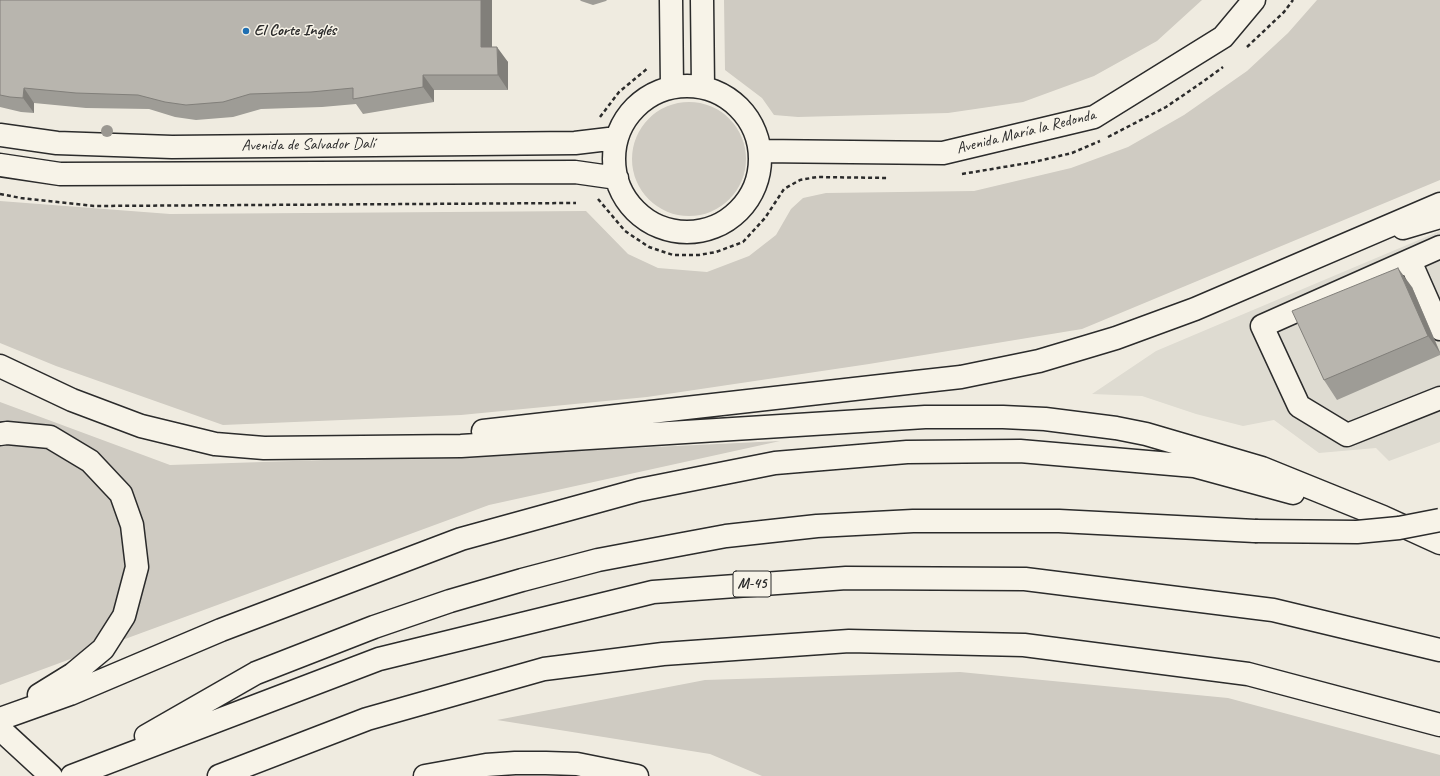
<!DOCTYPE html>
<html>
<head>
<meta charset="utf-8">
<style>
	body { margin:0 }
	canvas { display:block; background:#efebe0 }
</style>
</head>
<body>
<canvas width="1440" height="776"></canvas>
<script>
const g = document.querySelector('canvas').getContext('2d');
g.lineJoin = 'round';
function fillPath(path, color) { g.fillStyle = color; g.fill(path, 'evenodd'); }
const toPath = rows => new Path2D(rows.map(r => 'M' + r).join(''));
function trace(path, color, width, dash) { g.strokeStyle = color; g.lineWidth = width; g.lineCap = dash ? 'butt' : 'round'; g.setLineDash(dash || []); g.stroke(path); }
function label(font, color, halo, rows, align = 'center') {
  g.font = font + ' Caveat,sans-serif'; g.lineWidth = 3; g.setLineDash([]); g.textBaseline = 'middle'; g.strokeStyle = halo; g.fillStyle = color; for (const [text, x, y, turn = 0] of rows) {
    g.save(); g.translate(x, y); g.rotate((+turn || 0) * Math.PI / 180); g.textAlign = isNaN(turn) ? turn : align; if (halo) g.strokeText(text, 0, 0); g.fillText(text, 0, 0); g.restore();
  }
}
fillPath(toPath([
	[1440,231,1440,442,1389,461,1376,448,1319,453,1274,420,1243,426,1196,414,1142,396,1092,394,1156,351]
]), '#dedbd1');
fillPath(toPath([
	[724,0,1202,0,1157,41,1094,76,1023,102,948,113,798,117,774,115,762,98,725,70],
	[1317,0,1440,0,1440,180,1082,329,869,364,647,397,461,415,223,425,56,366,0,343,0,201,170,214,586,211,628,254,658,268,707,272,749,256,776,235,791,209,803,198,826,193,974,191,1071,168,1128,147,1184,115,1247,71,1288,33],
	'632 159a57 57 0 1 1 114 0a57 57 0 1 1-114 0Z',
	[0,402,170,465,510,454,780,441,489,505,0,685],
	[960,672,1228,698,1440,755,1440,776,762,776,710,754,497,720,705,680]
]), '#cfcbc2');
const minor = toPath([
	[671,0,672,87],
	[702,0,703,87],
	'614 159a73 73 0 1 1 146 0a73 73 0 1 1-146 0Z',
	[0,135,57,143,172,147,575,143,617,138],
	[760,151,943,153,1094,117,1223,37,1254,0],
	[0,165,60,174,575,172,617,178],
	[1403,228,1440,217],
	[1440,247,1262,326,1299,406,1347,435,1440,398],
	[1410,261,1440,329]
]);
const highway = toPath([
	[0,366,72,400,141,426,215,444,264,448,461,446,925,417,1003,417,1045,419,1116,428,1146,434,1262,468,1383,517,1440,543],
	[483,431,916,382,961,377,1039,361,1116,338,1195,309,1440,204],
	[0,434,7,433,50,437,90,461,121,494,132,525,137,567,124,616,103,649,73,674,39,695],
	[0,719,70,694,221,630,461,539,639,490,775,463,907,452,1020,451,1194,466,1293,493],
	[0,729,51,776],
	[146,736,256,673,374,627,450,601,522,580,598,560,683,544,726,536,817,526,913,521,1059,521,1255,531],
	[72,776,379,659,653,592,846,578,1025,579,1273,610,1440,650],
	[219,776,367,719,544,669,663,654,849,641,1024,645,1248,674,1440,725],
	[425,776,486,765,515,763,546,763,577,764,637,776]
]);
trace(minor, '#2b2b2b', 25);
trace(highway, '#2b2b2b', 25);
trace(toPath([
	[1247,47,1284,12,1293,0],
	[600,117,619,92,648,68],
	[1108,137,1166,107,1204,81,1223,67],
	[962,174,1034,162,1072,153,1100,141],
	[0,194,21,198,94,206,576,203],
	[598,199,625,231,649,247,673,255,699,255,716,252,743,242,765,218,784,189,800,180,817,177,889,178]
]), '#2b2b2b', 2.5, [4, 3]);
trace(minor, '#f7f3e8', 22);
trace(highway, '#f7f3e8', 22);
const highwayBridge = toPath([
	[1255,531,1357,532,1399,528,1440,520]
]);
trace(highwayBridge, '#2b2b2b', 25, []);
trace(highwayBridge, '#f7f3e8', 22);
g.fillStyle = '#9a9791';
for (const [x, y] of [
	[107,131]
]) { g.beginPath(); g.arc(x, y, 6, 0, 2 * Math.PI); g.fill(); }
fillPath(toPath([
	[0,0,492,0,492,47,508,62,508,90,434,90,434,102,363,114,356,104,322,107,261,109,233,117,196,120,175,117,149,109,86,108,34,103,34,113,21,112,0,107],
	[580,0,607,0,606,1,593,5,581,1],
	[1412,287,1440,352,1440,355,1337,400,1324,380]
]), '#9e9c96');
fillPath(toPath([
	[481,0,492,0,492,62,481,47],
	[497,47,508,62,508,90,498,75],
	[423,75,434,90,434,102,423,87],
	[24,88,34,103,34,113,23,98],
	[1398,268,1412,287,1440,353,1428,336]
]), '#817f7a');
const building = toPath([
	[0,0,481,0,481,47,497,47,498,75,423,75,423,87,353,99,353,88,311,92,250,94,223,102,186,105,165,102,138,95,76,93,24,88,23,98,10,97,0,95,0,0],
	[1398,268,1428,336,1324,380,1292,311,1398,268]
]);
fillPath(building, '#b8b5ae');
trace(building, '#817f7a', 1);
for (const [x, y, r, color] of [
	[246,31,4,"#1f6fb2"]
]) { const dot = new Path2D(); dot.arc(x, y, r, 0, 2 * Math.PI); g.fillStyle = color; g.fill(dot); trace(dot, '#f7f3e8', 1.5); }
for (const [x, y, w] of [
	[752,584,38]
]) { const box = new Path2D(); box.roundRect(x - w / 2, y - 13, w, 26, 3); g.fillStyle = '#f7f3e8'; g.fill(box); trace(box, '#2b2b2b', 1); }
label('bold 15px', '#2b2b2b', null, [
	["M-45",752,584]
]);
label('bold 16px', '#2b2b2b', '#f7f3e8', [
	["El Corte Inglés",254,31]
], 'left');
label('16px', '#2b2b2b', '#f7f3e8', [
	["Avenida María la Redonda",1026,132,-14],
	["Avenida de Salvador Dalí",308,145,-1]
]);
</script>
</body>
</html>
